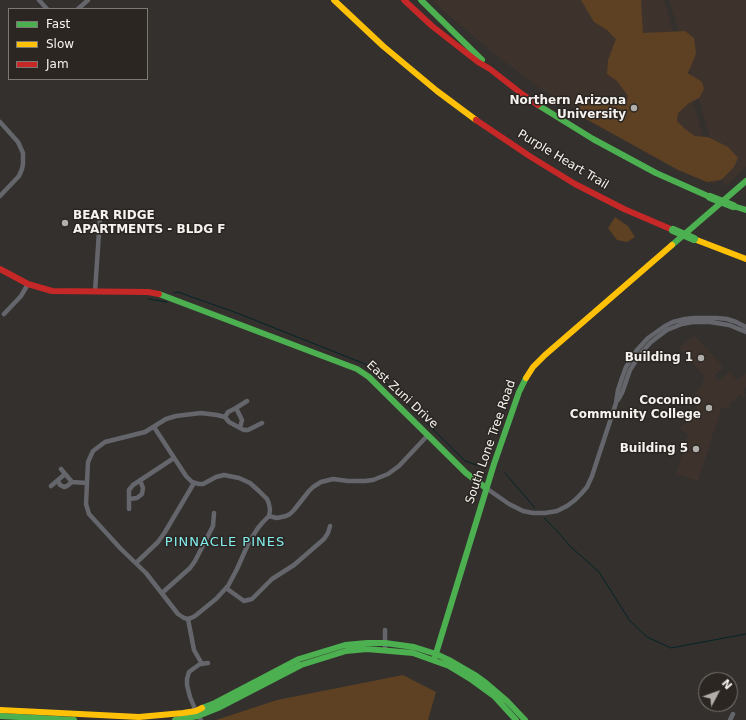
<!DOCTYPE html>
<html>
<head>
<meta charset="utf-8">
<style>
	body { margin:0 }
	#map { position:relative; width:746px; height:720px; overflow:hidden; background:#33302e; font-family:"DejaVu Sans",sans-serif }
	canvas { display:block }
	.legend { position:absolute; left:8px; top:8px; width:140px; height:72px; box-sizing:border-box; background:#2b2622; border:1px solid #7c7874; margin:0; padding:5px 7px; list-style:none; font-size:12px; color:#f5f2ef }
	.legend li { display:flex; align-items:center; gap:8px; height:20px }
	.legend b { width:20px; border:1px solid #7c7874 }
	.north { position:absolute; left:698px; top:672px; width:40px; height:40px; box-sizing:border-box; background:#2b2622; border:1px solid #7c7874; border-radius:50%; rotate:49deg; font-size:11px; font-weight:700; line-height:16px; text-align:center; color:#f5f2ef }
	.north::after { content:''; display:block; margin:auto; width:14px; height:18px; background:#b1aeab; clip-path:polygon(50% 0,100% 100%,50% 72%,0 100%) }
</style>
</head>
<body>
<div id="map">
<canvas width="746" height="720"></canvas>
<ul class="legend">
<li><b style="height:5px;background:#4caf50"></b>Fast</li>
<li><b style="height:5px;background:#ffc107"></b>Slow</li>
<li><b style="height:5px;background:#c62828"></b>Jam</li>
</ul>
<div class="north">N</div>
</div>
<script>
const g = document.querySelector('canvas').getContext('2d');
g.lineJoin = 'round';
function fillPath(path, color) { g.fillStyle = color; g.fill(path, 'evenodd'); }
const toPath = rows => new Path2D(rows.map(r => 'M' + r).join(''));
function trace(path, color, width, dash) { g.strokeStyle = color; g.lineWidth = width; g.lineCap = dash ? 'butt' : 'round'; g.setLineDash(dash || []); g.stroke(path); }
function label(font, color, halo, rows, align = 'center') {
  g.font = font + ' "DejaVu Sans",sans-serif'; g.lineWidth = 3; g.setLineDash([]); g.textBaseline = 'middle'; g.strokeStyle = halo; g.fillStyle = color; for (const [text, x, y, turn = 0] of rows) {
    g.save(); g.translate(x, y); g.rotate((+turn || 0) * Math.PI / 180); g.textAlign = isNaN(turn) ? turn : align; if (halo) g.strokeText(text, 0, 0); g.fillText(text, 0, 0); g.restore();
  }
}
fillPath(toPath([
	[433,0,664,0,717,186,605,126,541,89,491,51,445,12],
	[669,0,746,0,746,167,725,187],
	[694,335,723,367,714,376,719,381,729,372,737,380,746,373,746,387,743,391,746,395,743,398,740,395,729,404,730,409,722,407,698,481,676,474,688,435,680,427,689,420,691,422,698,398,692,397,700,387,705,377,679,348]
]), '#3d332c');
fillPath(toPath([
	[581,0,641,0,643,33,685,31,694,38,696,54,688,73,702,82,704,89,699,98,689,103,678,113,677,121,685,129,695,136,708,137,728,147,738,158,734,167,721,180,707,182,678,170,586,119,579,110,581,103,590,101,603,105,626,103,628,96,617,81,607,74,608,60,616,39,607,30,594,22],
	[615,217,628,226,635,237,627,242,617,240,608,228],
	[403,675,436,692,428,720,216,720,277,700]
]), '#5e4023');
trace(toPath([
	[174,293,178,292,237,313,365,364,372,369,465,461,485,468],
	[149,299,167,302],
	[505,473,535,508],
	[544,518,557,531,571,547,599,572,630,621,647,637,671,648,746,634]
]), '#052528', 1);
trace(toPath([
	[39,0,47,9],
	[78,9,88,0],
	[0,122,18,142,23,153,23,164,22,169,19,176,0,196],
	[95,292,100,217,103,212],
	[4,314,21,296,28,284],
	[618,400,622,393,630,370,641,353,651,342,667,330,682,324,693,322,710,322,729,325,746,332],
	[236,408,247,401],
	[154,427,186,476,192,482,199,484,203,484,216,477,224,475,239,478,250,483,259,491,267,499,269,504,270,510,269,516,263,522,258,528,249,542,237,569,228,586,216,599,195,616,191,618,188,619,184,618,178,614,146,573,121,549,89,514,86,504,88,462,93,451,105,442,145,432,166,419,176,416,201,413,217,415,225,417,229,422,240,428,242,420,236,408,228,412,225,417],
	[240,428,244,430,248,430,262,423],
	[61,469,72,482,87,483],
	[58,481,60,485,64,487,67,486,72,482],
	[51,486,65,474],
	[486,488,509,504,523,511,533,513,545,513,557,511,567,506,575,500,581,494,587,487,592,476,616,403,618,390,622,378,626,367,637,350,648,338,665,326,673,322,685,319,694,318,717,318,727,319,736,322,746,327],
	[129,499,137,498,142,494,143,488,140,480],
	[129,509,129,490,133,485,174,458],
	[269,516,277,518,286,516,290,514,294,510,309,491,313,487,321,482,333,479,348,481,365,481,373,480,388,474,399,466,428,435],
	[136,563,158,542,165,532,194,483],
	[226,588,244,601,252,599,272,579,294,565,324,539,328,533,330,526],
	[162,593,190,568,195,561,213,526,214,513],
	[188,619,194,650,202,664],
	[385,650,385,630],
	[201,720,198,716,190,697,187,685,187,679,189,672,193,669,200,664,208,663],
	[730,720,733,714]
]), '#64666b', 4.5);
trace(toPath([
	[421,0,482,60],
	[538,105,593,139,656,173,710,197],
	[733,206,746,210],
	[672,245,746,181],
	[159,294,357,369,369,377,466,473,486,488],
	[434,660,494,464,519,392,526,378],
	[202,708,215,703,299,659,345,645,367,643,385,643,414,647,436,654,451,661,475,675,486,683,507,701,525,720],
	[0,716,74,720],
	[175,720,198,716,218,708,301,665,346,651,367,649,413,653,449,666,472,680,494,696,516,720]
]), '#4caf50', 6);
trace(toPath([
	[334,0,383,46,437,91,476,120],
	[694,239,746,259],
	[526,378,533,367,545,355,672,245],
	[0,710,139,717,183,713,196,711,202,708]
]), '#ffc107', 6);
trace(toPath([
	[404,0,432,26,478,62,490,69,522,94,538,105],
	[476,120,531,157,575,184,624,209,673,230],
	[0,269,28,284,52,291,148,292,159,294]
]), '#c62828', 6);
trace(toPath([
	[710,197,733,206],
	[673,230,694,239]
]), '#4caf50', 8);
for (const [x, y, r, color] of [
	[634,108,4,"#b1aeab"],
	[65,223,4,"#b1aeab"],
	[701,358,4,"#b1aeab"],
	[709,408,4,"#b1aeab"],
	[696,449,4,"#b1aeab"]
]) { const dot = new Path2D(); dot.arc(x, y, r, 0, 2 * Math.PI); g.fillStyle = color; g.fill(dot); trace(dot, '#2b2622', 1.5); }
label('bold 12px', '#f5f2ef', '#2b2622', [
	["Northern Arizona",626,101],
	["University",626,115],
	["BEAR RIDGE",73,216,"left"],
	["APARTMENTS - BLDG F",73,230,"left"],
	["Building 1",693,358],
	["Coconino",701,401],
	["Community College",701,415],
	["Building 5",688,449]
], 'right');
label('12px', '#f5f2ef', '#2b2622', [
	["Purple Heart Trail",563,160,31],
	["East Zuni Drive",402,395,43],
	["South Lone Tree Road",491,442,-71]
]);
g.letterSpacing = '1px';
label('13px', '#82eeef', '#2b2622', [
	["PINNACLE PINES",225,543]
]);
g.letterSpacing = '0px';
</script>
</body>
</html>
